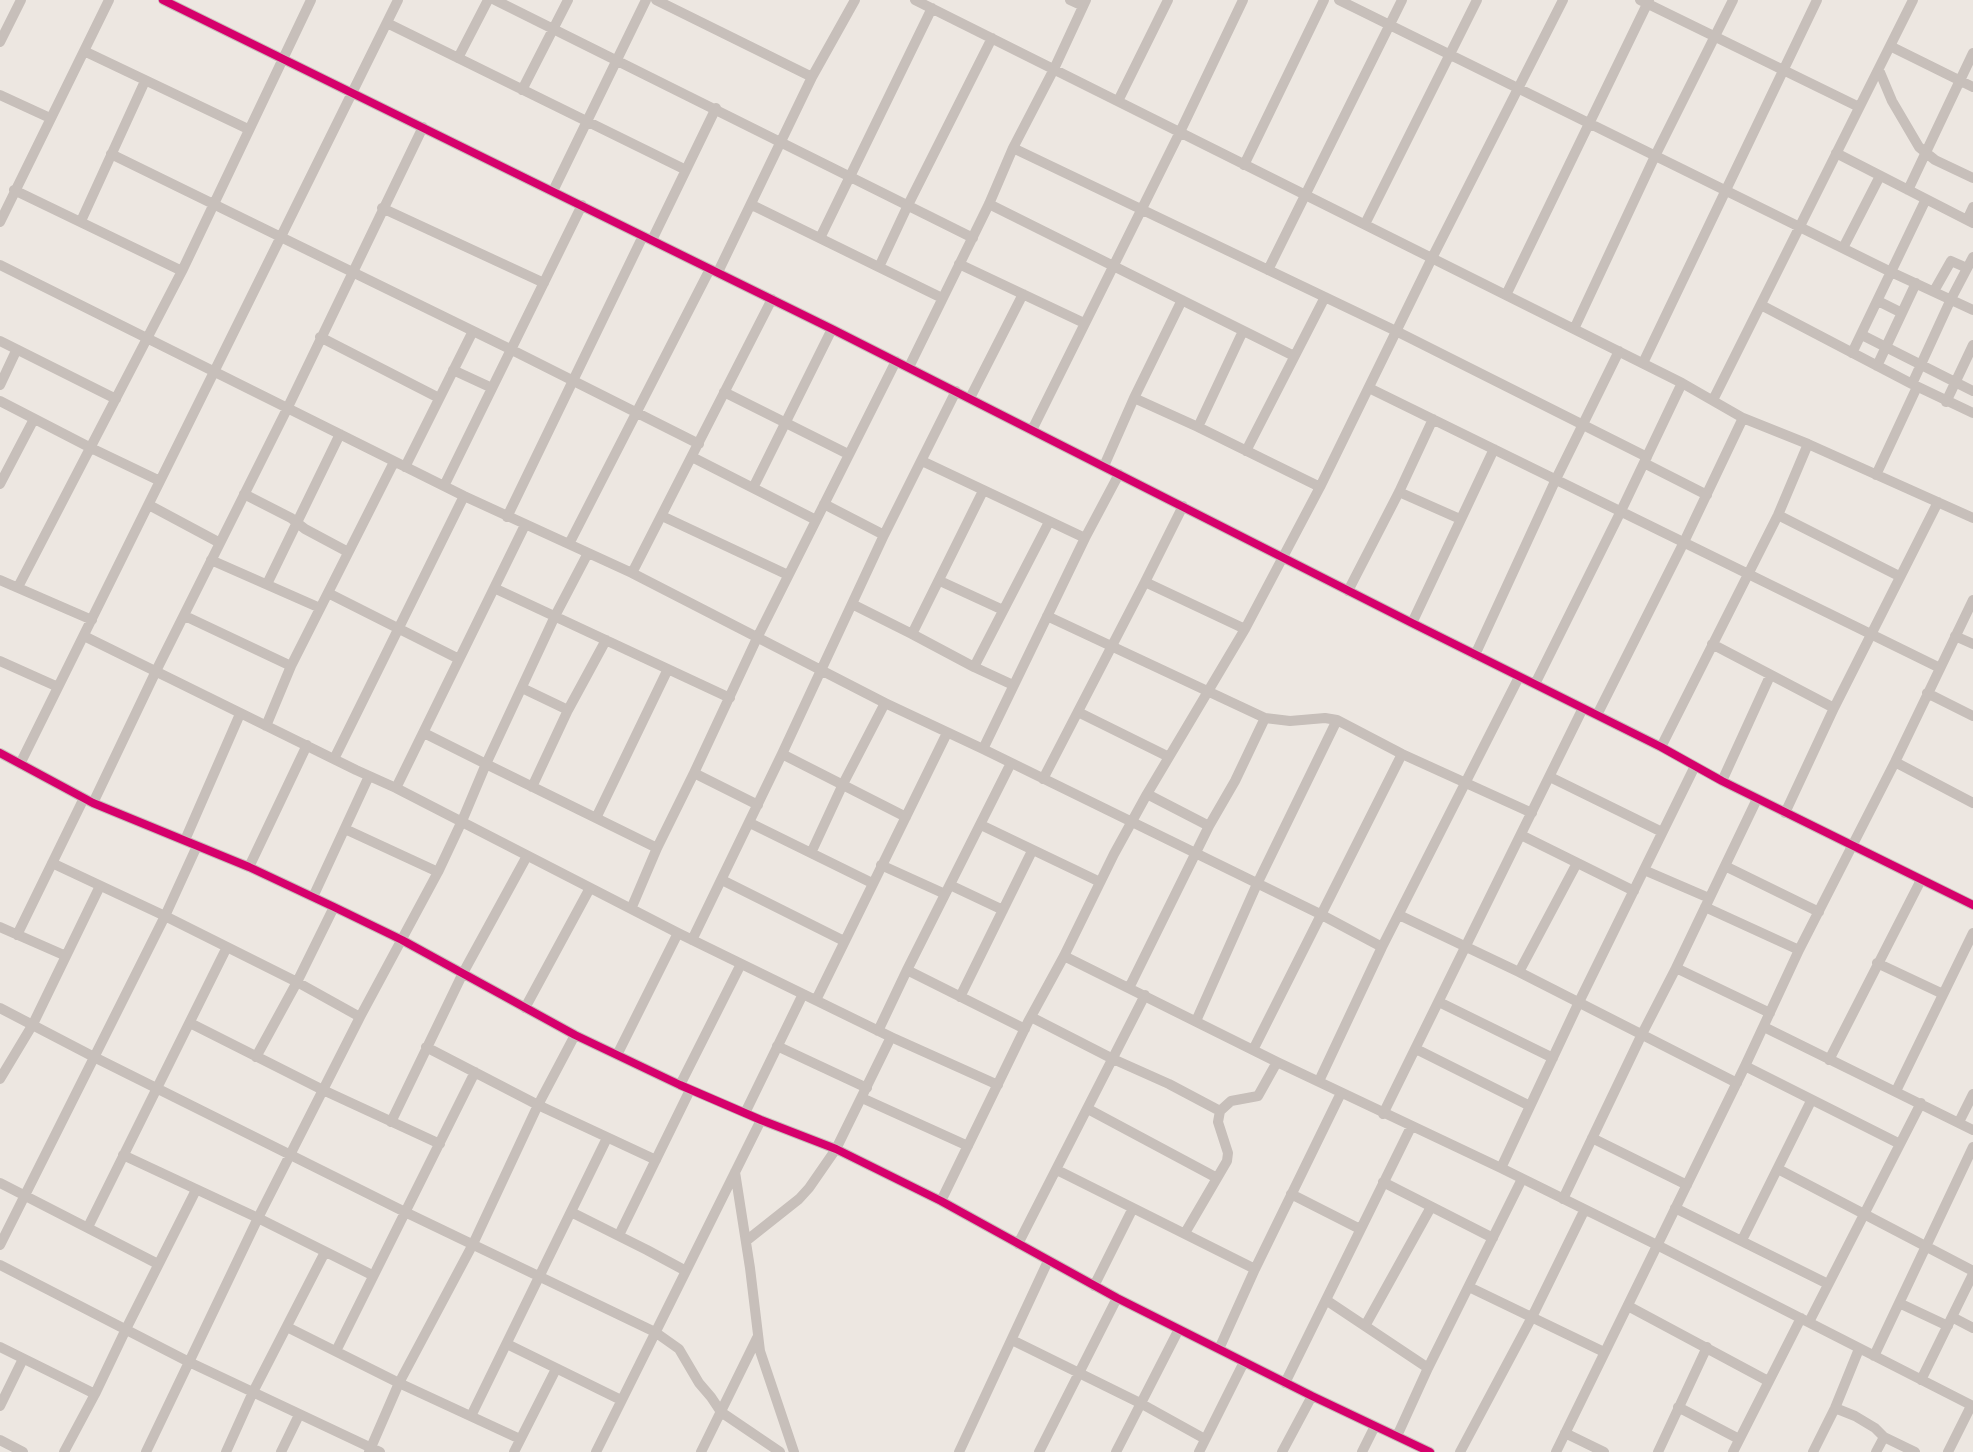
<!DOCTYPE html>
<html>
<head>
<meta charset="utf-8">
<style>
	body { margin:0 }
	canvas { display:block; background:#ede7e1 }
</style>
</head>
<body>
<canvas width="1973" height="1452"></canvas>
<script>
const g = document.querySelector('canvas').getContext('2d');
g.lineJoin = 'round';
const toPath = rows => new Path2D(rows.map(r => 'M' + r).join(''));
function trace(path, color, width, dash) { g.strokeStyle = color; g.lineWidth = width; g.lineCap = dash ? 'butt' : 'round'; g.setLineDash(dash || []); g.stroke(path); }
trace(toPath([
	[163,0,832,329,1412,623,1661,747,1722,781,1973,905],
	[495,0,973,238],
	[656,0,812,77],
	[915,0,1682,383,1743,418,1808,444,1973,518],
	[1070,0,1083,6],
	[1339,0,1891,272,1973,310],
	[1640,0,1859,107],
	[387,23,686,170],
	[0,42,21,0],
	[1890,46,1973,87],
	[84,51,248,129],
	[458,58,488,0],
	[1879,70,1892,101,1919,147,1935,160,1973,178],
	[522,90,568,0],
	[0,95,50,118],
	[1118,101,1168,0],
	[1013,148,1396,331,1647,457],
	[1836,153,1973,223],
	[111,154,512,350,699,444],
	[1244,165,1324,0],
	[14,190,182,271],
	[1908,190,1973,53],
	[553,191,646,0],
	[989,204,1294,356],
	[752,205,942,298],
	[382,208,544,283],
	[1967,220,1973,207],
	[81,221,145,81],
	[0,222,109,0],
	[1365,224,1477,0],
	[820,238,932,8],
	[652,240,716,108],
	[1843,248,1880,176],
	[959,264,1084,323],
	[0,265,464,496,632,573,885,703,983,749,1320,914,1382,947],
	[879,267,908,205,992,38],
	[1268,270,1402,0],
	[718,272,812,77,855,0],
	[1934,291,1951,261,1967,268],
	[1506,295,1649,0],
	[1878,301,1902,313],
	[1761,305,1912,384,1973,413],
	[1574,329,1655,156,1733,0],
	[1862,335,1973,391],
	[320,337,439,398],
	[0,341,116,399],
	[1852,353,1926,199],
	[1643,363,1817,0],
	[1877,366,1916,283],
	[909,367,989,204,1013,148,1054,69,1086,0],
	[453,370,492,388],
	[1912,384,1951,299,1973,257],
	[0,385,16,351],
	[1369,388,1940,668],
	[724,392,848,454],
	[970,398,1023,294],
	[1134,398,1198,427,1320,487],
	[1713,400,1913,0],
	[0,401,91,448,160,481],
	[1946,402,1973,345],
	[1198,427,1243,331],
	[1032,430,1180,132,1243,0],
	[1246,451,1325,297],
	[692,457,816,520],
	[922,461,1085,538],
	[1644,463,1707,495],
	[1104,466,1134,398,1182,300],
	[405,467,473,331],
	[1876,475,1917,387],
	[0,484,34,419],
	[444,486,582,205],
	[753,488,832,329],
	[1399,492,1460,519],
	[244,494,291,518,305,529,348,552],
	[824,504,884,535],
	[149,505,220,543],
	[1778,515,1899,576],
	[662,516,788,575],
	[507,517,643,236],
	[569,544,710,269],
	[211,560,320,608],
	[632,573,772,299],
	[0,580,92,620],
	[940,581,1003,610],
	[1145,582,1183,506],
	[267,584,340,434],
	[18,587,182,271,311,0],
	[494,588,730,698],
	[1348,591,1399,492,1433,419],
	[328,593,459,659],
	[852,604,912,634,974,667,1013,685],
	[185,616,291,666],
	[1047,616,1265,718,1290,721,1325,718,1337,720,1402,754,1532,813],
	[1412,623,1494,449],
	[912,634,983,491],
	[84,636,356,770,396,788,678,933,891,1037,998,1085],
	[1955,636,1973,644],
	[1712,644,1834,708],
	[1475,655,1556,479,1619,351],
	[0,661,58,687],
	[974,667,1049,522],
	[1535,684,1621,511,1682,383],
	[522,688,568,710],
	[1927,693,1973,716],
	[1078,712,1169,757],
	[1597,715,1684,542,1743,418],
	[266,726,291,666,394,462],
	[424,733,486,764,657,848],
	[1661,747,1778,515,1808,444],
	[983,749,1085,538,1119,474],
	[0,753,93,803,249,867,334,907,402,940,575,1035,680,1085,761,1120,836,1149,941,1201,1117,1298,1312,1396,1430,1452],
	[782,754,906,817],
	[334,759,464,496],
	[1895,762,1973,803],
	[20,764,398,0],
	[694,773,758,805],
	[1550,777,1662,832],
	[1043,779,1145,582,1245,629],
	[1722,781,1770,676],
	[532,787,568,710,606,640],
	[396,788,525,525],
	[1147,794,1209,826],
	[93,803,156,671,287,409,423,127],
	[1785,813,1834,708,1938,502],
	[596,818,668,669],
	[750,823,872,883],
	[981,825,1100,882],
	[345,829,438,872],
	[1521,835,1634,891],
	[185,840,240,714],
	[811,853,843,784,885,703],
	[52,863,165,916,297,982,360,1017],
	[881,865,945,894],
	[1725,866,1819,912],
	[249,867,307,745],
	[1644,870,1709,898],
	[722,880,844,941],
	[950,885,1003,910],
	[313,897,369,776],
	[1705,907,1799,950],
	[631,909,657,848,694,773,757,638,896,361],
	[1399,915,1519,972,1737,1083],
	[0,927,66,956],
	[17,935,84,798],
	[692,940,782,754,884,535,956,391],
	[1064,956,1277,1062,1501,1168,1657,1245,1973,1406],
	[1877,963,1943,994],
	[1676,968,1770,1013],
	[907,970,1025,1029],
	[1519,972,1577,863],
	[1129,988,1209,826,1235,781,1265,718],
	[960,997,1032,851],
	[816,1000,947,733],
	[1439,1002,1553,1058],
	[0,1008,94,1057,405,1212,655,1332,679,1349,699,1383,711,1397,721,1412,780,1452],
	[525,1008,590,888],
	[1031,1017,1113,1059,1169,1084,1220,1111],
	[1196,1021,1257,884,1337,720],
	[190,1023,323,1090,440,1144],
	[1764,1027,1973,1130],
	[878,1031,907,970,1011,763],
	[777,1046,867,1088],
	[426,1047,538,1105,656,1160],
	[1416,1049,1530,1106],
	[1253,1050,1402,754],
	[617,1055,678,933],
	[256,1057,297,982,334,907],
	[1829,1060,1921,880],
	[1745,1066,1900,1144],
	[0,1079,33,1024,100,886],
	[1319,1081,1382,947,1519,677],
	[680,1085,741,964],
	[1896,1091,1973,933],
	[862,1098,968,1146],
	[1088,1109,1217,1178],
	[745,1113,803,994],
	[1383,1114,1583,708],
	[391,1122,463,973,527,856],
	[1959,1122,1973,1094],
	[1592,1138,1687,1185],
	[123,1155,258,1218,372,1275],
	[1501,1168,1579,1002,1695,766],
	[1778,1169,1973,1271],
	[1057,1170,1255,1269],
	[735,1172,750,1268,760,1351,794,1452],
	[1383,1182,1493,1238],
	[0,1183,158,1264],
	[1291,1194,1360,1229],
	[1563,1199,1642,1034,1676,968,1757,799],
	[941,1201,1028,1022,1064,956,1114,854,1147,794,1245,629,1320,487,1432,258,1563,0],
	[1675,1208,1828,1284],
	[571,1212,647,1250,686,1271],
	[88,1227,227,947],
	[1185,1233,1227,1161,1228,1153,1218,1122,1220,1111,1231,1101,1258,1096,1277,1062],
	[619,1235,690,1090],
	[1742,1240,1811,1101],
	[746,1241,799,1199,809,1188,836,1149,891,1037],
	[1018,1244,1145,995],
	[0,1245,165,916,197,846],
	[0,1265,189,1362,380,1452],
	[1094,1286,1133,1208],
	[1469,1287,1604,1352],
	[1326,1300,1428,1368],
	[1899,1303,1948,1326],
	[1628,1306,1768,1381],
	[1952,1317,1973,1328],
	[1809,1322,1921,1103],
	[1365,1326,1431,1207],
	[287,1327,399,1383,520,1439],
	[1012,1340,1140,1403,1205,1439],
	[507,1344,621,1400],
	[0,1347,95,1394],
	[1219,1349,1255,1269,1341,1093],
	[336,1351,475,1072],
	[1874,1356,1973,1147],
	[1921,1380,1973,1274],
	[1285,1383,1411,1127],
	[0,1406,23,1359],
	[1678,1407,1739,1439],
	[1835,1408,1855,1416,1875,1428,1884,1437,1915,1452],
	[471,1416,607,1138],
	[1565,1433,1604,1452],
	[1397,1436,1428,1368,1522,1179],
	[0,1440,23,1452],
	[64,1452,95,1394,126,1329,196,1190],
	[146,1452,258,1218,360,1017,438,872,462,821,486,764,555,616,588,553],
	[226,1452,253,1392,325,1252],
	[281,1452,299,1415],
	[369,1452,399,1383,473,1244,538,1105,575,1035],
	[514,1452,556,1369],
	[596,1452,761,1120],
	[701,1452,757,1338],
	[959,1452,1048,1261],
	[1039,1452,1117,1298],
	[1116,1452,1179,1329],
	[1199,1452,1244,1362],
	[1282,1452,1312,1396],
	[1362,1452,1375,1426],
	[1460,1452,1532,1317,1584,1211],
	[1556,1452,1745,1066,1799,950,1895,762,1973,600],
	[1658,1452,1707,1347],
	[1733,1452,1801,1318],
	[1813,1452,1835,1408,1859,1349],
	[1876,1452,1884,1437],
	[1948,1452,1971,1406]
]), '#c7bfba', 10);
trace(toPath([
	[163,0,832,329,1412,623,1661,747,1722,781,1973,905],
	[0,753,93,803,249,867,334,907,402,940,575,1035,680,1085,761,1120,836,1149,941,1201,1117,1298,1312,1396,1430,1452]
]), '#d6006c', 8);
</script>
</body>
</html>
